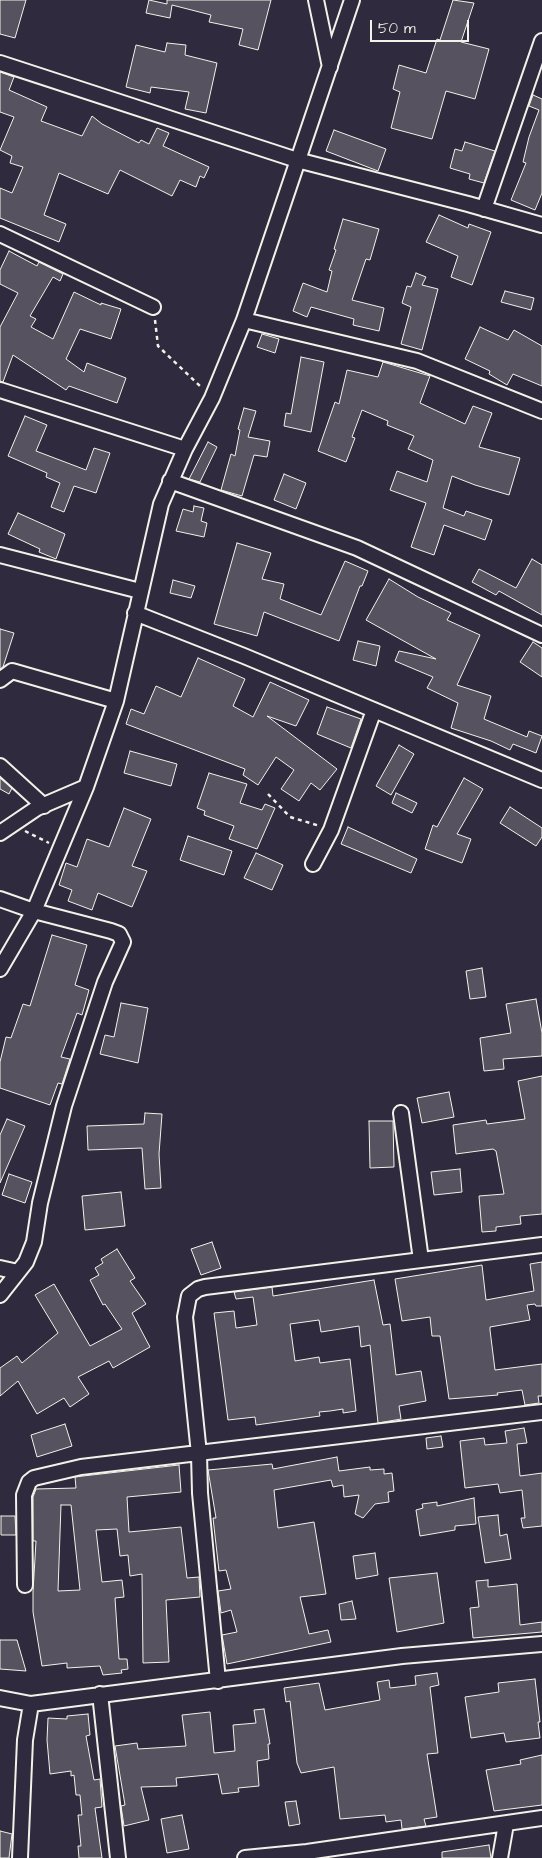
<!DOCTYPE html>
<html>
<head>
<meta charset="utf-8">
<style>
	body { margin:0 }
	#map { position:relative; width:542px; height:1858px; overflow:hidden; background:#2f2a3d; font-family:"Architects Daughter",sans-serif }
	canvas { display:block }
	.scale { position:absolute; left:370px; top:20px; width:99px; height:22px; box-sizing:border-box; border:2px solid #f4f1e8; border-top:0; padding-left:6px; font-size:15px; line-height:18px; white-space:nowrap; color:#f4f1e8; -webkit-text-stroke:4px #2f2a3d; paint-order:stroke }
</style>
</head>
<body>
<div id="map">
<canvas width="542" height="1858"></canvas>
<div class="scale">50 m</div>
</div>
<script>
const g = document.querySelector('canvas').getContext('2d');
g.lineJoin = 'round';
function fillPath(path, color) { g.fillStyle = color; g.fill(path, 'evenodd'); }
const toPath = rows => new Path2D(rows.map(r => 'M' + r).join(''));
function trace(path, color, width, dash) { g.strokeStyle = color; g.lineWidth = width; g.lineCap = dash ? 'butt' : 'round'; g.setLineDash(dash || []); g.stroke(path); }
const building = toPath([
	[0,0,26,0,15,38,0,34,0,0],
	[149,0,167,4,167,0,271,0,258,50,239,45,243,29,209,22,211,15,172,5,170,18,146,13,149,0],
	[453,0,474,3,461,42,489,49,475,99,446,91,432,139,391,128,400,92,393,89,399,65,426,73,437,39,440,40,453,0],
	[167,43,186,45,185,55,217,63,206,113,185,109,189,92,151,87,150,93,126,87,136,45,165,52,167,43],
	[0,72,14,77,9,90,47,107,41,121,82,136,92,116,102,124,139,143,141,140,149,144,157,128,169,133,163,146,209,167,204,178,200,176,196,187,180,180,172,196,120,170,108,194,59,173,44,215,66,224,59,242,0,218,0,188,12,193,23,167,10,163,12,156,0,150,14,117,0,112,0,72],
	[533,95,542,99,542,193,535,210,511,200,526,163,523,162,529,137,539,110,529,106,533,95],
	[334,130,386,149,378,171,326,151,334,130],
	[465,142,495,151,484,183,469,179,470,174,450,168,455,149,462,151,465,142],
	[439,215,468,228,469,224,491,232,472,285,451,277,458,256,426,242,439,215],
	[343,219,379,229,370,260,366,259,352,300,384,308,379,331,353,325,354,319,311,307,307,317,293,311,303,283,327,292,332,271,329,270,336,250,334,249,343,219],
	[9,251,37,266,39,262,63,274,60,281,53,277,30,316,36,319,31,327,53,339,74,292,101,305,101,303,121,309,111,339,80,329,66,359,84,372,87,363,126,378,117,403,69,386,66,390,13,355,3,382,0,381,0,327,18,293,0,284,0,270,9,251],
	[416,273,426,277,422,285,438,289,422,350,401,344,411,307,402,303,407,286,411,287,416,273],
	[505,291,534,298,531,310,501,302,505,291],
	[480,327,508,340,514,330,542,346,542,386,513,374,507,385,489,374,490,371,465,359,480,327],
	[262,334,279,339,275,353,257,347,262,334],
	[301,357,324,362,311,432,284,426,286,413,291,414,301,357],
	[383,362,430,376,420,403,465,424,473,406,492,413,479,447,520,458,509,495,475,485,452,476,443,508,464,516,466,511,492,520,485,540,444,525,434,555,411,547,426,503,390,490,397,471,427,482,433,460,408,449,414,436,387,425,388,421,362,410,352,437,355,438,346,462,318,451,335,402,339,404,347,370,378,377,383,362],
	[244,408,256,411,248,437,270,441,267,457,254,455,242,496,221,490,231,454,235,456,240,430,238,429,244,408],
	[25,416,47,425,36,451,86,470,94,448,110,453,96,493,74,486,64,512,51,507,60,483,46,477,47,473,8,456,25,416],
	[208,442,217,447,200,482,189,479,208,442],
	[284,474,306,483,296,509,274,500,284,474],
	[194,506,204,508,201,521,207,523,204,537,176,531,183,509,193,512,194,506],
	[18,513,65,534,56,559,39,552,40,549,8,534,18,513],
	[237,543,271,553,262,579,284,584,280,599,321,615,345,561,368,571,362,586,360,586,339,641,264,612,257,636,214,624,237,543],
	[532,559,542,565,542,615,499,591,496,595,472,582,479,569,516,588,532,559],
	[389,579,418,597,451,613,447,620,480,635,457,685,491,696,484,719,527,737,529,731,542,736,536,753,513,744,510,750,491,741,451,728,458,703,427,688,433,677,395,661,399,651,436,659,366,620,389,579],
	[173,580,195,586,191,598,170,593,173,580],
	[0,629,14,633,3,667,0,669,0,629],
	[358,641,380,646,376,666,353,660,358,641],
	[533,642,542,648,542,677,520,662,533,642],
	[198,658,245,679,233,706,253,717,270,682,309,700,296,726,267,716,337,769,320,790,311,783,299,801,281,789,294,770,276,757,258,785,243,775,245,769,126,724,131,709,144,714,156,686,181,697,198,658],
	[327,707,361,719,351,748,317,734,327,707],
	[399,745,414,754,391,795,376,786,399,745],
	[130,751,177,764,171,786,124,773,130,751],
	[209,773,247,784,240,803,262,810,265,804,275,808,257,849,229,839,234,826,204,815,205,811,197,808,209,773],
	[0,778,12,788,9,794,0,789,0,778],
	[464,778,483,789,457,834,471,839,462,863,425,849,433,825,437,827,464,778],
	[396,793,417,803,412,813,392,803,396,793],
	[510,807,542,828,542,837,536,846,500,823,510,807],
	[124,808,151,819,132,866,147,871,132,907,98,893,92,910,68,901,72,890,59,885,66,863,77,867,87,839,109,847,124,808],
	[348,827,417,859,411,873,341,844,348,827],
	[188,836,232,851,224,875,180,860,188,836],
	[256,853,283,865,272,890,244,878,256,853],
	[52,935,87,945,75,985,89,990,82,1015,77,1013,61,1057,70,1059,62,1084,58,1083,50,1105,0,1088,0,1062,6,1037,11,1038,23,1004,30,1006,52,935],
	[482,968,486,997,470,999,466,971,482,968],
	[536,999,542,1033,542,1056,503,1059,504,1069,484,1071,480,1038,511,1033,506,1004,536,999],
	[121,1003,148,1008,138,1063,100,1054,105,1035,114,1037,121,1003],
	[542,1076,542,1214,520,1216,521,1224,496,1227,496,1231,482,1232,479,1196,504,1194,496,1151,493,1149,456,1154,453,1125,486,1120,487,1124,525,1119,518,1081,542,1076],
	[449,1092,454,1117,422,1123,417,1098,449,1092],
	[145,1113,162,1114,159,1154,161,1188,145,1189,142,1148,88,1150,87,1126,144,1124,145,1113],
	[7,1119,25,1126,0,1183,0,1135,7,1119],
	[369,1121,393,1121,394,1167,370,1168,369,1121],
	[460,1169,462,1192,434,1195,431,1172,460,1169],
	[9,1174,32,1182,25,1203,2,1195,9,1174],
	[121,1192,125,1226,85,1230,82,1196,121,1192],
	[212,1242,221,1268,201,1275,191,1249,212,1242],
	[117,1249,135,1278,130,1281,146,1304,132,1313,150,1347,113,1368,109,1361,78,1377,89,1394,70,1407,64,1398,37,1414,18,1381,0,1396,0,1368,17,1356,22,1363,58,1333,35,1295,54,1284,90,1346,122,1329,105,1304,103,1305,90,1280,99,1275,95,1268,103,1263,101,1259,117,1249],
	[542,1262,542,1306,536,1306,535,1304,527,1305,530,1320,490,1327,490,1330,495,1370,542,1364,542,1396,538,1396,539,1403,525,1405,522,1390,497,1393,498,1395,449,1399,440,1336,432,1336,430,1317,402,1321,395,1279,482,1265,486,1300,534,1291,530,1264,542,1262],
	[374,1280,383,1325,390,1324,396,1375,421,1371,426,1401,399,1406,401,1419,378,1423,370,1345,361,1347,359,1326,321,1332,319,1320,290,1324,295,1361,319,1357,320,1363,350,1359,356,1411,343,1413,343,1409,330,1411,319,1412,320,1416,256,1425,255,1417,228,1420,214,1313,234,1311,236,1328,257,1325,253,1297,236,1299,234,1292,272,1287,273,1296,374,1280],
	[65,1424,72,1446,37,1457,31,1435,65,1424],
	[524,1428,527,1443,517,1444,520,1476,542,1473,542,1526,523,1528,521,1518,525,1518,522,1490,500,1493,498,1484,465,1488,460,1441,484,1438,485,1445,507,1443,505,1431,524,1428],
	[441,1436,443,1447,427,1449,426,1438,441,1436],
	[337,1457,339,1471,370,1467,370,1470,384,1469,384,1474,392,1473,394,1491,388,1492,389,1502,375,1504,363,1518,355,1514,359,1495,344,1497,343,1485,333,1487,331,1480,274,1490,278,1528,314,1522,326,1594,300,1597,309,1634,328,1630,331,1642,227,1664,222,1635,237,1632,231,1610,221,1613,220,1605,218,1591,231,1589,226,1570,219,1571,213,1518,216,1518,208,1470,272,1464,273,1469,337,1457],
	[179,1465,181,1492,127,1497,129,1532,181,1527,187,1578,199,1577,200,1597,166,1600,169,1662,143,1663,142,1574,130,1576,128,1555,120,1556,117,1529,96,1530,102,1582,122,1580,124,1597,115,1598,119,1659,127,1659,128,1669,121,1670,122,1673,103,1675,100,1666,67,1668,67,1663,42,1666,33,1612,33,1592,36,1541,33,1541,33,1497,36,1489,76,1488,75,1477,83,1476,179,1465],
	[61,1505,71,1505,80,1590,58,1591,61,1505],
	[474,1498,476,1524,455,1526,455,1530,420,1536,416,1510,423,1508,422,1504,437,1502,437,1506,474,1498],
	[498,1515,500,1536,507,1534,511,1559,485,1563,478,1517,498,1515],
	[1,1516,15,1516,16,1535,1,1535,1,1516],
	[375,1553,378,1575,356,1579,353,1556,375,1553],
	[437,1573,444,1623,397,1632,389,1578,437,1573],
	[488,1580,488,1587,517,1584,520,1625,542,1622,542,1632,473,1638,470,1608,479,1607,476,1581,488,1580],
	[352,1601,356,1619,341,1620,339,1604,352,1601],
	[0,1640,17,1640,26,1671,0,1669,0,1640],
	[437,1673,439,1685,430,1687,438,1753,427,1754,437,1817,424,1819,426,1826,402,1829,401,1820,386,1822,385,1815,340,1819,334,1767,301,1773,297,1763,290,1701,286,1702,284,1688,319,1683,325,1710,380,1700,377,1682,389,1680,390,1688,416,1685,415,1676,437,1673],
	[535,1679,540,1722,538,1722,540,1738,506,1742,504,1733,471,1738,465,1697,499,1692,498,1683,535,1679],
	[264,1709,270,1744,268,1744,269,1759,257,1761,259,1786,238,1788,239,1792,222,1794,218,1774,176,1778,177,1786,141,1787,149,1820,124,1826,121,1806,125,1805,115,1746,137,1743,138,1749,186,1746,182,1715,210,1712,214,1753,235,1751,233,1725,256,1723,254,1710,264,1709],
	[88,1714,90,1735,86,1736,94,1780,100,1779,102,1807,95,1808,102,1858,79,1858,78,1846,81,1846,78,1815,82,1815,80,1795,76,1795,74,1775,71,1776,71,1771,50,1774,47,1740,48,1718,67,1719,67,1716,88,1714],
	[542,1755,542,1805,494,1811,486,1770,521,1764,520,1760,542,1755],
	[296,1801,300,1824,289,1826,285,1802,296,1801],
	[182,1815,189,1849,167,1853,161,1819,182,1815],
	[0,1831,12,1834,9,1858,0,1858,0,1831],
	[489,1845,491,1858,442,1858,442,1852,489,1845]
]);
fillPath(building, '#56525f');
trace(building, '#f4f1e8', 1);
const minor = toPath([
	[316,0,330,67],
	[0,63,297,160,468,204,542,225],
	[484,209,542,41],
	[0,234,153,307],
	[244,320,417,361,542,411],
	[0,390,185,449],
	[170,481,357,548,542,635],
	[0,555,140,591],
	[135,613,244,656,542,780],
	[0,680,12,671,116,701],
	[0,766,44,806],
	[0,833,37,808,86,787],
	[313,864,331,830,374,710],
	[0,899,34,911,111,931,119,934,123,942,105,982,64,1106,40,1203,34,1242,26,1262,0,1295],
	[0,969,34,911,86,787,116,701,161,504,185,449,212,398,244,320,352,0],
	[401,1113,421,1260],
	[0,1268,18,1272],
	[25,1585,24,1495,29,1482,34,1478,81,1467,542,1412],
	[218,1681,200,1493,199,1454,185,1317,189,1296,198,1289,205,1287,542,1245],
	[100,1694,118,1858],
	[0,1698,31,1704,402,1656,542,1644],
	[20,1858,25,1740,31,1704],
	[245,1858,307,1852,542,1818],
	[500,1858,506,1824]
]);
trace(minor, '#f4f1e8', 18);
trace(toPath([
	[155,320,158,346,202,388],
	[268,794,290,817,320,826],
	[25,831,49,843]
]), '#f4f1e8', 2.5, [4, 4]);
trace(minor, '#2f2a3d', 14);
</script>
</body>
</html>
